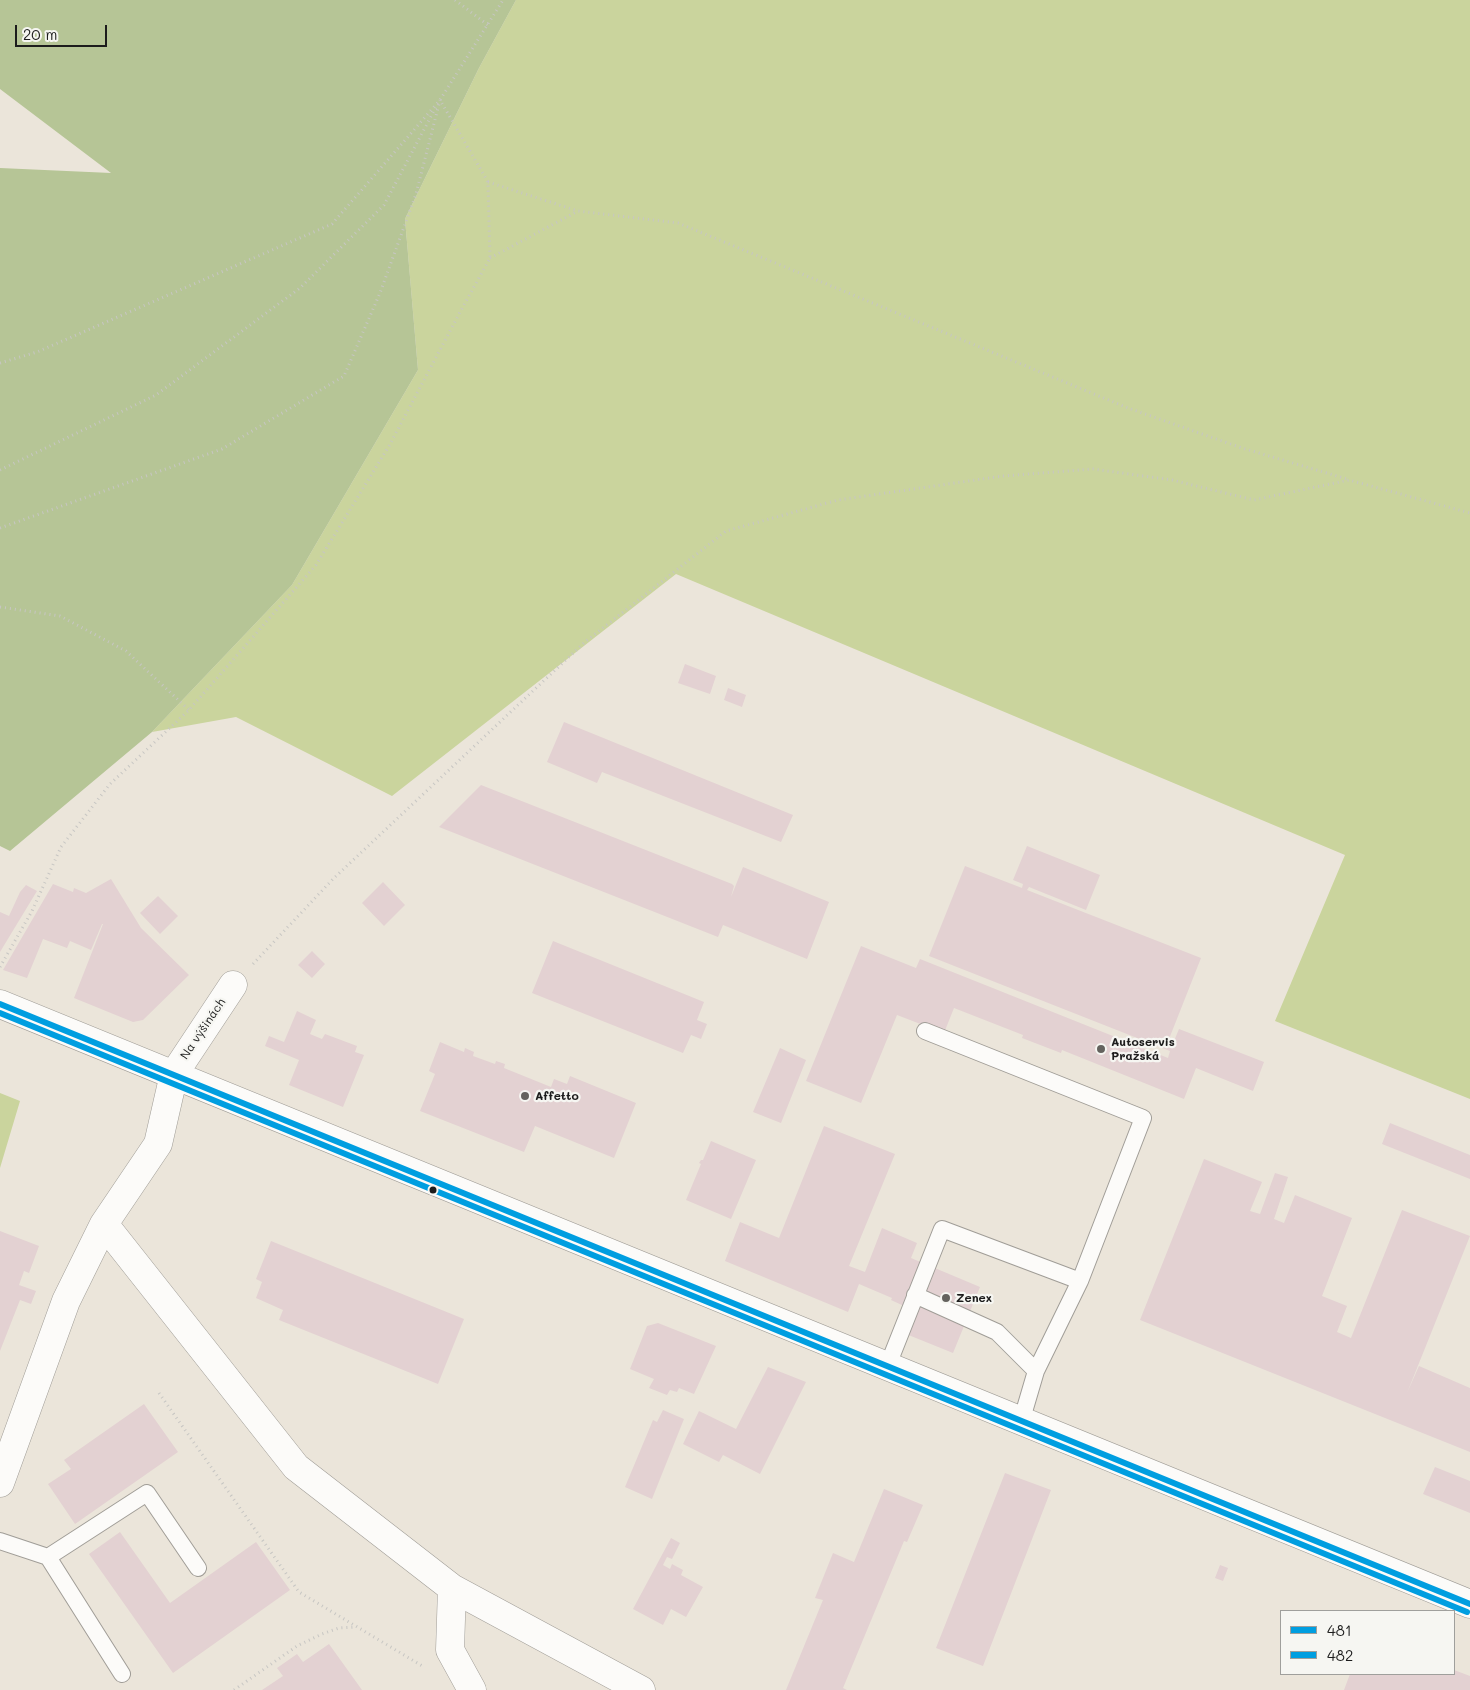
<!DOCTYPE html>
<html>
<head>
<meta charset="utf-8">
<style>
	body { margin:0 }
	#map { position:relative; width:1470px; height:1690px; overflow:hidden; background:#ebe5da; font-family:Mali,sans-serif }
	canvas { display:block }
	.legend { position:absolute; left:1280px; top:1610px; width:175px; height:65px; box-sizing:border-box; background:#f6f6f2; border:1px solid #9f9f9c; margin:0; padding:6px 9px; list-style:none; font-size:15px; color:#1c1c1c }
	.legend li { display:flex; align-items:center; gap:10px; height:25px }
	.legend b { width:25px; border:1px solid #9f9f9c }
	.scale { position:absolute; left:15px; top:25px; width:92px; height:22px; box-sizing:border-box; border:2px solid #1c1c1c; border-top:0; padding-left:6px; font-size:15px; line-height:18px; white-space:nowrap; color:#1c1c1c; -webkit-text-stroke:4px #f6f6f2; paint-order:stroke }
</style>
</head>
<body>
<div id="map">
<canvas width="1470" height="1690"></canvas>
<ul class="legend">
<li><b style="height:6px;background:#009ee0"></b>481</li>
<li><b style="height:6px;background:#009ee0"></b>482</li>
</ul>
<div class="scale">20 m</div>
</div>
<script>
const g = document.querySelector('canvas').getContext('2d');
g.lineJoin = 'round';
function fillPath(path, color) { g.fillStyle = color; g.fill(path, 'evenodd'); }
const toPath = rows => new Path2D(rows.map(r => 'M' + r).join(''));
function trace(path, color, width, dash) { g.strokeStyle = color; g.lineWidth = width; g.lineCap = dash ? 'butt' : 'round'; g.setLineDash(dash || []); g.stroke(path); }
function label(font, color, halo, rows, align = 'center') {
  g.font = font + ' Mali,sans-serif'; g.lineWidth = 4.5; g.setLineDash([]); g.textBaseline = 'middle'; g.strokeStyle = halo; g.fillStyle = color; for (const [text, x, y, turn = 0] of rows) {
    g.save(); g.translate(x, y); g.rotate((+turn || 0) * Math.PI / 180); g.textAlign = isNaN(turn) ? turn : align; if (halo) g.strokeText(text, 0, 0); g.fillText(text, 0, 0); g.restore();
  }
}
fillPath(toPath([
	[516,0,1470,0,1470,1099,1275,1021,1345,855,676,574,392,796,236,717,152,732,292,585,418,370,405,219,479,68],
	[0,1093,20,1101,0,1168]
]), '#cad49d');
fillPath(toPath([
	[0,0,516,0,479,68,405,219,418,370,292,585,152,732,10,851,0,846,0,168,111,173,0,89]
]), '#b6c596');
fillPath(toPath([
	[685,664,716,676,710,694,678,683],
	[728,688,746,695,742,707,724,700],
	[564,722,793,815,781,842,602,772,597,783,547,762],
	[481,785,732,884,734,886,731,897,743,867,829,902,807,959,723,925,718,937,439,827],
	[1027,846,1100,875,1086,910,1029,887,1027,890,1201,958,1169,1039,1174,1041,1179,1029,1264,1062,1253,1091,1196,1068,1184,1099,1062,1050,1061,1053,1022,1038,1023,1035,954,1008,944,1033,897,1015,861,1103,806,1081,861,946,916,968,920,959,1168,1058,1170,1051,929,956,965,866,1022,888,1023,884,1013,880],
	[111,879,141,928,189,975,143,1020,133,1022,74,998,103,924,102,924,91,950,70,941,67,948,43,939,27,978,3,970,53,884,73,892,74,888,86,893],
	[383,882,405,905,384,926,362,903],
	[26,885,37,891,0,952,0,912,9,916,20,892],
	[158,896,178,916,160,934,140,913],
	[553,941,704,1002,697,1020,707,1024,701,1039,691,1035,683,1053,532,993],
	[312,951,325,964,312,978,298,965],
	[297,1011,316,1020,310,1034,322,1039,325,1034,357,1046,355,1052,364,1055,343,1107,289,1085,299,1060,265,1046,269,1036,284,1042],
	[440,1042,464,1052,465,1048,474,1052,473,1056,495,1064,496,1061,505,1064,504,1068,551,1087,554,1079,567,1084,570,1076,636,1103,614,1158,535,1126,524,1152,420,1111,435,1074,429,1071],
	[780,1048,806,1060,781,1123,753,1112],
	[1390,1123,1470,1155,1470,1179,1382,1144],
	[824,1126,895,1154,849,1266,865,1272,882,1228,917,1243,911,1258,980,1287,953,1353,906,1334,917,1312,891,1300,892,1298,859,1284,848,1312,725,1261,740,1222,779,1238],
	[711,1141,756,1160,731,1219,686,1200,701,1164,699,1163,701,1160,703,1160],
	[1204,1159,1262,1182,1250,1211,1260,1214,1275,1173,1288,1177,1274,1219,1284,1223,1295,1195,1352,1218,1322,1296,1347,1306,1337,1332,1351,1338,1402,1210,1470,1236,1407,1393,1419,1366,1470,1388,1470,1452,1140,1320],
	[0,1231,39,1246,29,1273,24,1271,19,1285,36,1291,31,1304,20,1300,0,1351],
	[271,1241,464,1319,438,1384,279,1320,283,1310,256,1298,262,1282,256,1279],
	[658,1323,716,1346,694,1394,679,1388,677,1392,670,1390,667,1395,649,1388,654,1379,630,1369,647,1326],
	[768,1367,806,1382,760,1474,723,1455,719,1462,683,1444,699,1411,736,1429],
	[144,1404,178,1452,75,1524,48,1484,71,1469,64,1460],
	[663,1410,684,1419,652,1499,625,1487,653,1420,657,1422],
	[1435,1467,1470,1481,1470,1513,1423,1494],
	[1005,1473,1051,1490,983,1666,936,1648],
	[884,1489,923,1505,907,1542,904,1541,843,1688,847,1690,786,1690,823,1600,815,1598,833,1553,854,1562],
	[120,1532,170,1603,256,1542,290,1590,173,1673,89,1554],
	[671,1538,680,1543,672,1559,667,1557,663,1565,670,1569,672,1564,683,1570,681,1575,703,1587,686,1617,671,1609,663,1625,633,1609],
	[1220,1565,1228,1568,1223,1581,1215,1578],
	[329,1644,362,1690,262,1690,283,1676,277,1668,297,1654,303,1662],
	[1454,1670,1470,1676,1470,1690,1344,1690,1350,1674,1454,1674]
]), '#e3d1d2');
const lane = toPath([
	[925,1031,1143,1118,1080,1281,1036,1371,1021,1422],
	[915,1295,997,1332,1036,1371],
	[888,1365,942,1229,1080,1281],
	[0,1541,48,1557,147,1493,198,1568],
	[48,1557,122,1674]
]);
const street = toPath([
	[233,985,174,1074,158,1144,104,1224,296,1467,452,1588,641,1690],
	[0,1004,1470,1604],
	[0,1483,66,1301,104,1224],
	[452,1588,450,1650,472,1690]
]);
trace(lane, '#a09d97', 18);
trace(street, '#a09d97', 29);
trace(toPath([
	[455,0,488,25],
	[488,182,578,211,678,223,1128,408,1242,448,1347,479],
	[490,258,578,211],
	[0,363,37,352,332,224,440,100,503,0],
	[0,470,156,395,300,288,384,205,437,105],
	[0,528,222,449,344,376,380,293,416,194,440,100],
	[0,607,60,616,126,651,189,710],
	[253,964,333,879,585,642,726,531,838,500,1003,476,1093,469,1172,480,1254,500,1349,480,1470,513],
	[0,967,32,911,61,847,110,784,189,710,316,565,389,446,459,314,490,258,488,182,440,100],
	[159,1393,299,1592,424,1667],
	[234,1690,297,1646,322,1634,339,1628,356,1627]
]), '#c7c6c3', 3, [1, 4]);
trace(lane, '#fcfbf9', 16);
trace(street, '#fcfbf9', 28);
trace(toPath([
	[0,1004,1470,1604]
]), '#009ee0', 6);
trace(toPath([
	[0,1013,1467,1612]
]), '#009ee0', 6);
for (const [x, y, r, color] of [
	[1101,1049,5,"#64625e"],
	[525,1096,5,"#64625e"],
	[433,1190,4.5,"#1c1c1c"],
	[946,1298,5,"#64625e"]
]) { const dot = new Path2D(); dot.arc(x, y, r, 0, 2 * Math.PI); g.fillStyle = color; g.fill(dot); trace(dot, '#f6f6f2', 2); }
label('12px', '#1c1c1c', '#f6f6f2', [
	["Na výšinách",203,1029,-56]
]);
label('bold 12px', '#1c1c1c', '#f6f6f2', [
	["Autoservis",1111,1042],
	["Pražská",1111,1056],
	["Affetto",535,1096],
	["Zenex",956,1298]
], 'left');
</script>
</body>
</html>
